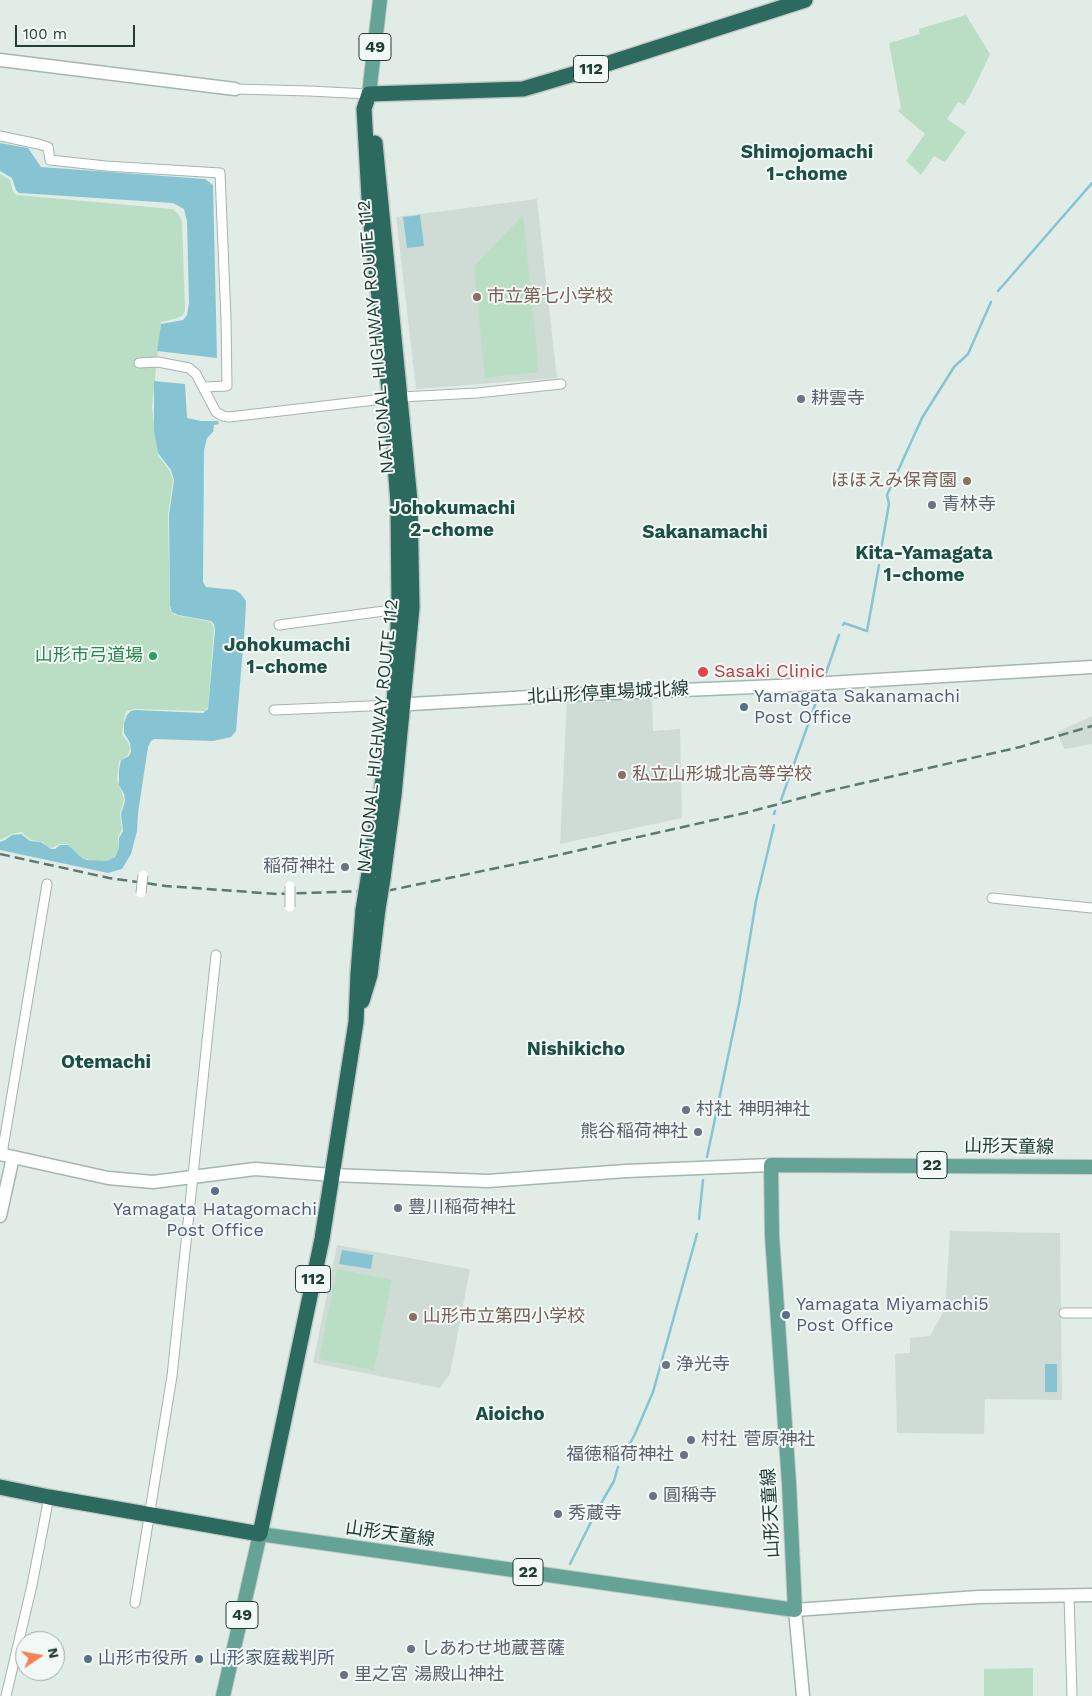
<!DOCTYPE html>
<html>
<head>
<meta charset="utf-8">
<style>
	body { margin:0 }
	#map { position:relative; width:1092px; height:1696px; overflow:hidden; background:#e1ece7; font-family:"Work Sans",sans-serif }
	canvas { display:block }
	.north { position:absolute; left:15px; top:1631px; width:50px; height:50px; box-sizing:border-box; background:#f2f8f5; border:1px solid #9eada9; border-radius:50%; rotate:78deg; font-size:14px; font-weight:700; line-height:20px; text-align:center; color:#213d36 }
	.north::after { content:''; display:block; margin:auto; width:18px; height:22px; background:#f58256; clip-path:polygon(50% 0,100% 100%,50% 72%,0 100%) }
	.scale { position:absolute; left:15px; top:25px; width:120px; height:22px; box-sizing:border-box; border:2px solid #213d36; border-top:0; padding-left:6px; font-size:15px; line-height:18px; white-space:nowrap; color:#213d36; -webkit-text-stroke:4px #f2f8f5; paint-order:stroke }
</style>
</head>
<body>
<div id="map">
<canvas width="1092" height="1696"></canvas>
<div class="north">N</div>
<div class="scale">100 m</div>
</div>
<script>
const g = document.querySelector('canvas').getContext('2d');
g.lineJoin = 'round';
function fillPath(path, color) { g.fillStyle = color; g.fill(path, 'evenodd'); }
const toPath = rows => new Path2D(rows.map(r => 'M' + r).join(''));
function trace(path, color, width, dash) { g.strokeStyle = color; g.lineWidth = width; g.lineCap = dash ? 'butt' : 'round'; g.setLineDash(dash || []); g.stroke(path); }
function label(font, color, halo, rows, align = 'center') {
  g.font = font + ' "Work Sans","Noto Sans JP",sans-serif'; g.lineWidth = 4; g.setLineDash([]); g.textBaseline = 'middle'; g.strokeStyle = halo; g.fillStyle = color; for (const [text, x, y, turn = 0] of rows) {
    g.save(); g.translate(x, y); g.rotate((+turn || 0) * Math.PI / 180); g.textAlign = isNaN(turn) ? turn : align; if (halo) g.strokeText(text, 0, 0); g.fillText(text, 0, 0); g.restore();
  }
}
fillPath(toPath([
	[537,199,557,378,416,389,396,217],
	[652,695,653,731,680,729,682,818,560,844,567,698],
	[1092,716,1092,744,1064,749,1057,732],
	[950,1231,1060,1233,1062,1400,985,1399,984,1434,897,1433,895,1354,910,1353,910,1338,930,1336,945,1309],
	[337,1245,470,1269,450,1374,440,1388,313,1363]
]), '#cfdcd6');
fillPath(toPath([
	[966,15,990,54,973,90,964,105,958,102,947,119,966,132,945,162,934,156,921,175,906,161,925,134,898,111,901,108,889,43,920,34,919,29],
	[0,174,10,180,13,192,17,195,173,209,179,215,182,222,185,310,183,315,178,318,161,322,152,407,158,455,170,471,173,480,168,515,170,610,175,615,211,622,214,628,208,707,205,711,202,711,134,709,127,711,125,714,122,734,129,744,130,749,128,755,119,761,117,779,124,799,120,814,122,829,118,838,119,848,117,853,114,857,106,861,94,861,82,858,67,844,60,844,52,848,48,847,43,842,31,840,21,832,12,834,0,840],
	[523,215,539,372,485,378,474,266],
	[337,1269,392,1280,374,1370,319,1359],
	[1033,1668,1033,1696,984,1696,984,1669]
]), '#b9dec4');
fillPath(toPath([
	[0,143,28,148,41,167,205,179,213,185,217,358,157,351,161,324,183,320,187,315,189,303,187,221,184,209,173,203,19,193,16,190,12,178,0,171],
	[420,215,424,246,407,248,403,217],
	[154,381,185,384,187,418,201,421,218,421,219,424,214,425,213,432,207,438,204,450,203,582,206,587,235,590,240,593,246,601,245,624,236,731,231,737,213,741,154,739,151,741,148,747,138,813,137,831,131,854,122,869,108,873,0,850,0,842,5,840,12,835,21,834,30,841,41,842,51,849,55,849,60,845,68,845,82,858,87,860,106,861,115,857,119,848,119,838,123,831,121,814,125,801,124,794,119,785,119,770,121,760,129,756,131,751,130,743,124,733,124,723,127,715,131,711,135,710,203,713,208,709,215,630,214,624,211,621,178,615,172,612,170,606,169,515,174,480,171,470,158,453,154,431],
	[342,1250,373,1255,371,1269,339,1264],
	[1045,1364,1057,1364,1057,1392,1045,1392]
]), '#87c4d3');
trace(toPath([
	[998,291,1092,183],
	[880,555,889,504,887,495,922,418,954,367,968,354,991,302],
	[843,625,844,623,867,631,879,565],
	[825,676,839,635],
	[781,800,820,691],
	[774,814,775,811],
	[707,1157,739,1004,756,901,774,825],
	[699,1219,703,1180],
	[621,1460,635,1434,653,1392,697,1234],
	[570,1564,596,1512,614,1481,618,1467]
]), '#87c4d3', 2.5);
const street = toPath([
	[235,89,309,91,369,94],
	[0,136,38,144,48,147,50,160,106,166,220,173,226,319,227,386,204,387],
	[139,363,158,362,189,368,196,374,216,412,223,416,229,417,401,397,477,393,561,384],
	[279,625,399,609],
	[274,710,394,705],
	[992,898,1092,908],
	[2,1154,47,884],
	[1064,1313,1092,1313],
	[1069,1595,1072,1696],
	[135,1603,172,1376,216,955],
	[6,1696,32,1585,49,1497]
]);
const secondary = toPath([
	[0,60,235,89],
	[394,705,564,695,778,686,1092,667],
	[0,1154,108,1178,153,1182,255,1169,332,1175,488,1181,626,1171,771,1165],
	[0,1216,13,1157],
	[803,1696,795,1610,978,1597,1092,1595]
]);
const primary = toPath([
	[369,94,380,0],
	[223,1696,260,1534,795,1610,789,1483,772,1236,771,1165,1092,1167]
]);
const highway = toPath([
	[369,94,523,89,594,68,805,0],
	[375,143,410,501,412,608,394,795,383,878],
	[368,879,394,705,399,609,398,503,390,399,370,215,364,109,369,94],
	[362,1001,370,975,378,909],
	[0,1487,49,1497,260,1534,322,1239,356,1022,358,973,363,910]
]);
trace(street, '#a4b4ae', 11);
trace(secondary, '#9fb8b0', 15);
trace(primary, '#c1c9c7', 16);
trace(highway, '#c1c9c7', 18);
trace(street, '#fff', 9);
trace(secondary, '#fff', 12);
trace(primary, '#64a395', 14);
trace(highway, '#2c6a5f', 15);
trace(toPath([
	[0,854,109,878,166,886,277,894,391,890,545,858,745,813,820,793,1020,747,1092,726]
]), '#5b7972', 2.5, [10, 5]);
const streetBridge = toPath([
	[141,893,143,875],
	[290,907,290,886]
]);
const highwayBridge = toPath([
	[378,909,383,878],
	[363,910,368,879]
]);
trace(streetBridge, '#a4b4ae', 11, []);
trace(highwayBridge, '#c1c9c7', 18, []);
trace(streetBridge, '#fff', 9);
trace(highwayBridge, '#2c6a5f', 15);
for (const [x, y, r, color] of [
	[477,297,5,"#8d6e63"],
	[801,399,5,"#6b7280"],
	[967,481,5,"#8d6e63"],
	[932,505,5,"#6b7280"],
	[153,656,5,"#2e9e5b"],
	[703,672,6,"#e0444e"],
	[744,707,5,"#5c6f8a"],
	[622,775,5,"#8d6e63"],
	[345,867,5,"#6b7280"],
	[686,1110,5,"#6b7280"],
	[698,1132,5,"#6b7280"],
	[215,1191,5,"#5c6f8a"],
	[398,1208,5,"#6b7280"],
	[786,1315,5,"#5c6f8a"],
	[413,1317,5,"#8d6e63"],
	[666,1365,5,"#6b7280"],
	[691,1440,5,"#6b7280"],
	[684,1455,5,"#6b7280"],
	[653,1496,5,"#6b7280"],
	[558,1514,5,"#6b7280"],
	[411,1649,5,"#6b7280"],
	[88,1659,5,"#5c6f8a"],
	[199,1659,5,"#5c6f8a"],
	[344,1675,5,"#6b7280"]
]) { const dot = new Path2D(); dot.arc(x, y, r, 0, 2 * Math.PI); g.fillStyle = color; g.fill(dot); trace(dot, '#f2f8f5', 2); }
for (const [x, y, w] of [
	[375,47,32],
	[591,69,35],
	[932,1165,30],
	[313,1279,35],
	[528,1572,30],
	[242,1615,32]
]) { const box = new Path2D(); box.roundRect(x - w / 2, y - 13.5, w, 27, 4); g.fillStyle = '#f2f8f5'; g.fill(box); trace(box, '#213d36', 1); }
label('bold 16px', '#213d36', null, [
	["49",375,47],
	["112",591,69],
	["22",932,1165],
	["112",313,1279],
	["22",528,1572],
	["49",242,1615]
]);
label('18px', '#785e54', '#f2f8f5', [
	["市立第七小学校",487,297],
	["ほほえみ保育園",957,481,"right"],
	["私立山形城北高等学校",632,775],
	["山形市立第四小学校",423,1317]
], 'left');
label('18px', '#213d36', '#f2f8f5', [
	["NATIONAL HIGHWAY ROUTE 112",376,337,-95],
	["北山形停車場城北線",608,693,-3],
	["NATIONAL HIGHWAY ROUTE 112",378,736,-84],
	["山形天童線",1009,1147,1],
	["山形天童線",771,1513,-93],
	["山形天童線",390,1534,8]
]);
label('18px', '#5b616d', '#f2f8f5', [
	["耕雲寺",811,399],
	["青林寺",942,505],
	["稲荷神社",335,867,"right"],
	["村社 神明神社",696,1110],
	["熊谷稲荷神社",688,1132,"right"],
	["豊川稲荷神社",408,1208],
	["浄光寺",676,1365],
	["村社 菅原神社",701,1440],
	["福徳稲荷神社",674,1455,"right"],
	["圓稱寺",663,1496],
	["秀蔵寺",568,1514],
	["しあわせ地蔵菩薩",421,1649],
	["里之宮 湯殿山神社",354,1675]
], 'left');
label('18px', '#27864d', '#f2f8f5', [
	["山形市弓道場",143,656]
], 'right');
label('18px', '#be3a42', '#f2f8f5', [
	["Sasaki Clinic",714,672]
], 'left');
label('18px', '#4e5e75', '#f2f8f5', [
	["Yamagata Sakanamachi",754,697],
	["Post Office",754,718],
	["Yamagata Hatagomachi",215,1210,"center"],
	["Post Office",215,1231,"center"],
	["Yamagata Miyamachi5",796,1305],
	["Post Office",796,1326],
	["山形市役所",98,1659],
	["山形家庭裁判所",209,1659]
], 'left');
label('bold 19px', '#1c5045', '#f2f8f5', [
	["Shimojomachi",807,152],
	["1-chome",807,174],
	["Johokumachi",452,508],
	["2-chome",452,530],
	["Sakanamachi",705,532],
	["Kita-Yamagata",924,553],
	["1-chome",924,575],
	["Johokumachi",287,645],
	["1-chome",287,667],
	["Nishikicho",576,1049],
	["Otemachi",106,1062],
	["Aioicho",510,1414]
]);
</script>
</body>
</html>
